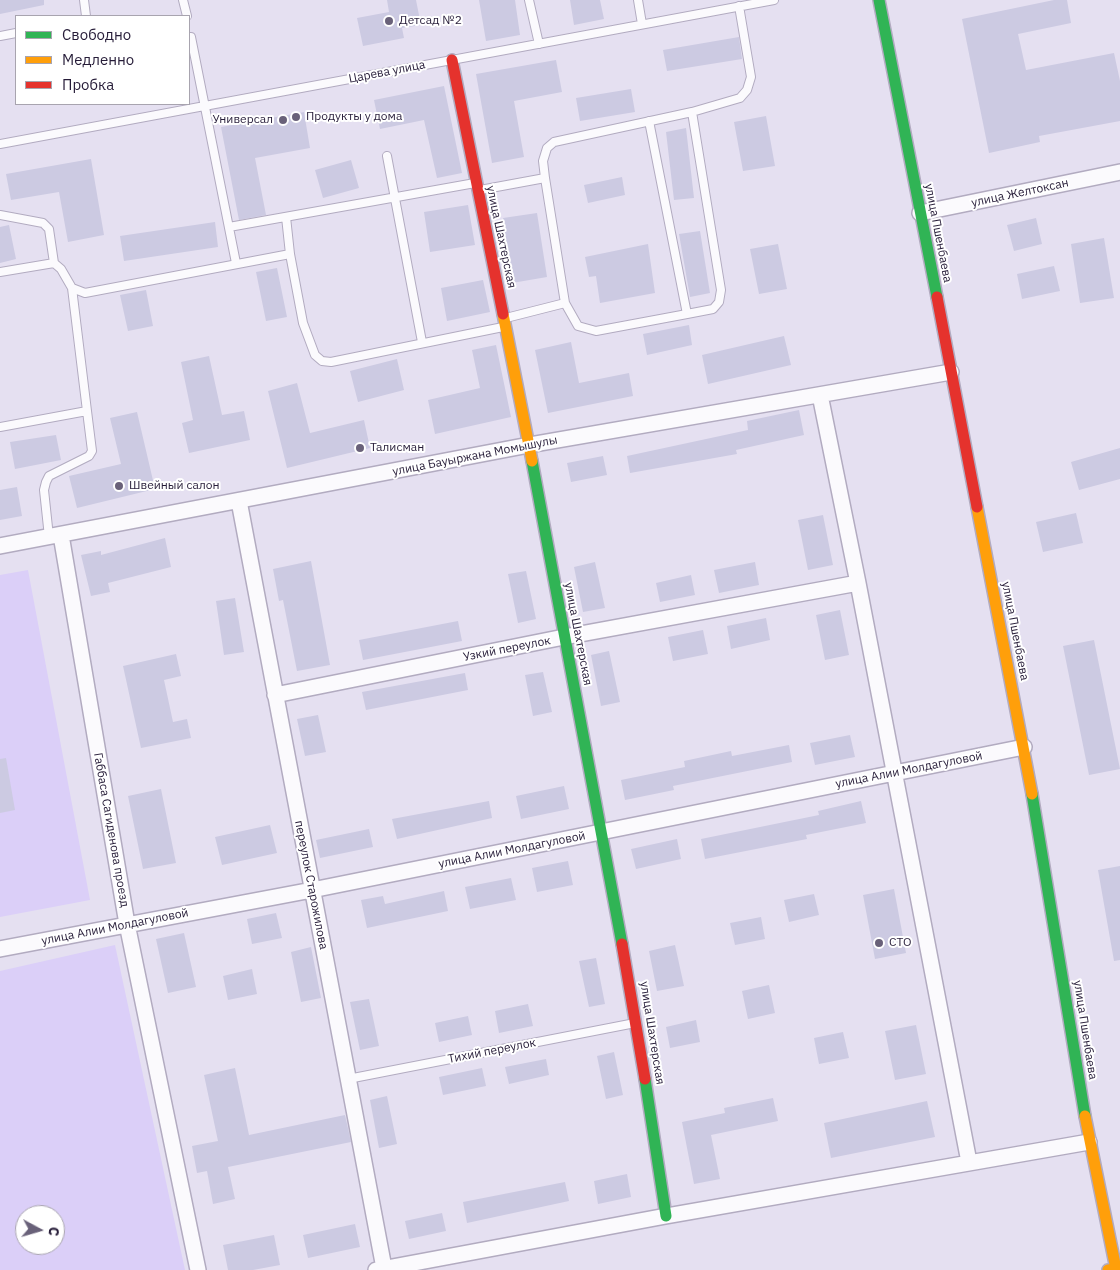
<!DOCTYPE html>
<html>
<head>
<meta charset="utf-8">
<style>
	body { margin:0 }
	#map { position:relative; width:1120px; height:1270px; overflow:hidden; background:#e5e0f1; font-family:"IBM Plex Sans",sans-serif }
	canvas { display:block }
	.legend { position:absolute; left:15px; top:15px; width:175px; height:90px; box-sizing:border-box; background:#fff; border:1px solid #a8a4af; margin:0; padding:6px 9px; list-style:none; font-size:15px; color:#261c38 }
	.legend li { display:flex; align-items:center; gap:10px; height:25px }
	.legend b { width:25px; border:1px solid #a8a4af }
	.north { position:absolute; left:15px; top:1205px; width:50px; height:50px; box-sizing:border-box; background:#fff; border:1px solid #a8a4af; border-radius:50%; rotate:96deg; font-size:14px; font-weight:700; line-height:20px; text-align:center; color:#261c38 }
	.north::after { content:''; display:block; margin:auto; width:18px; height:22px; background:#696179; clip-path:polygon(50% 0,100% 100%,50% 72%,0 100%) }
</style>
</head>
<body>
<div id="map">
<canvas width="1120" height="1270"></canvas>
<ul class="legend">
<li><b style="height:6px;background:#30b455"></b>Свободно</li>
<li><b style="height:6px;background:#ff9f0a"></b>Медленно</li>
<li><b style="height:6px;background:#e5322d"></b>Пробка</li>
</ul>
<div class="north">С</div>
</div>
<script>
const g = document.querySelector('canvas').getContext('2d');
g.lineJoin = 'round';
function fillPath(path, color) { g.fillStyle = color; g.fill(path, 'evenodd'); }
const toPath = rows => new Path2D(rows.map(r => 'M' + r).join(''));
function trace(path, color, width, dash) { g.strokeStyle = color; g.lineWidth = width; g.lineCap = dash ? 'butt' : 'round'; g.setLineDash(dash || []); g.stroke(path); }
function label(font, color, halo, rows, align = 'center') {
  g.font = font + ' "IBM Plex Sans",sans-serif'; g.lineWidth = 4; g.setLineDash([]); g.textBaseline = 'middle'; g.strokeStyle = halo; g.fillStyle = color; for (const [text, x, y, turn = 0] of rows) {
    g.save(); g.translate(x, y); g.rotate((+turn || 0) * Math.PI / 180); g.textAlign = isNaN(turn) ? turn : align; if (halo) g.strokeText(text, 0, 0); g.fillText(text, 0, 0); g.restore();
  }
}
fillPath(toPath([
	[28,570,90,900,0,917,0,575],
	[115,945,185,1270,0,1270,0,971],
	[25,1215,55,1215,55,1245,25,1245]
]), '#dbcff8');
fillPath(toPath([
	[0,0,44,0,44,5,0,14],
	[387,0,416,0,421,25,402,28,404,38,363,46,357,18,389,12],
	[479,0,515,0,520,35,486,41],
	[570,0,600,0,604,19,574,25],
	[1054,0,1067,0,1071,23,1018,34,1026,70,1114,53,1120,81,1120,121,1039,136,1040,142,989,153,962,19],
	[739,37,742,59,667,71,663,50],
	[556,60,562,92,514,101,524,157,492,163,476,74],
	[444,86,462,173,437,178,424,120,380,129,374,100],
	[631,89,635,112,580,121,576,98],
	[304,112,310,148,255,158,266,215,239,220,221,127],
	[766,116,775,166,743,171,734,122],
	[686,128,694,198,674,200,666,132],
	[91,159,104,235,68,242,59,192,11,200,6,174],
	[351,160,359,188,323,198,315,170],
	[622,177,625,195,588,203,584,185],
	[468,205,475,245,430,252,424,212],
	[537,213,547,277,512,283,503,218],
	[1036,218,1042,244,1014,251,1007,225],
	[215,222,218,247,124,261,120,236],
	[9,225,16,259,0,263,0,227],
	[700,231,710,293,690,297,679,234],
	[1104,238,1114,298,1080,303,1071,244],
	[648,244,655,293,600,303,596,276,589,277,585,257],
	[778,244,787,289,759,294,750,249],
	[1054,266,1060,291,1022,299,1017,274],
	[277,268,287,317,266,321,256,272],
	[483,280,490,312,447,321,441,288],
	[146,290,153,326,128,331,120,295],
	[689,325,692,345,647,355,643,334],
	[784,336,791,365,708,384,702,355],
	[571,342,579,383,629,373,633,396,548,413,535,350],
	[496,345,511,417,435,434,428,400,480,388,472,350],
	[209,356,222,415,244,411,250,440,189,453,182,423,193,420,181,362],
	[397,359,404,390,358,402,350,371],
	[297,383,310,433,364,420,370,448,287,468,268,391],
	[799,410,804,435,736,450,737,454,630,473,627,456,748,430,747,421],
	[137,412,155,489,77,508,69,476,121,464,110,418],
	[56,435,61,460,15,469,10,442],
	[1120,448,1120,479,1079,490,1071,462],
	[603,456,607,475,571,482,567,463],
	[17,487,22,516,0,520,0,490],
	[1076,513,1083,543,1043,552,1036,522],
	[823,515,833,565,808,570,798,520],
	[165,538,171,567,108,583,110,592,91,596,81,555,101,551,101,555],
	[311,561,330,665,297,671,283,600,279,601,273,569],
	[595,562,605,608,583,612,574,567],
	[755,562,759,585,719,593,714,570],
	[526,571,536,619,518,623,508,574],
	[691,575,695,595,660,602,656,583],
	[235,598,244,652,224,655,216,601],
	[840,610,849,655,825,660,816,615],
	[766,618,770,640,731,649,727,626],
	[458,621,462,641,363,660,359,640],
	[703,630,708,654,673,661,668,637],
	[1094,640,1120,769,1089,775,1063,646],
	[609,651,620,702,601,706,591,655],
	[176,654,181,676,164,680,173,722,187,719,191,738,141,748,123,666],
	[543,672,552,712,533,716,525,675],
	[465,673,468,690,366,710,362,692],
	[318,715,326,752,305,756,297,719],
	[850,735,855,757,815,765,810,743],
	[789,745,792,762,673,786,674,790,625,800,621,780,685,767,684,761,731,751,732,756],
	[6,758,15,810,0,813,0,759],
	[564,786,569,809,521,819,516,796],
	[161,789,176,863,143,869,128,796],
	[489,801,492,818,397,839,392,819],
	[861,801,866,823,806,835,807,839,705,859,701,839,819,815,818,811],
	[270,825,277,853,222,865,215,837],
	[369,829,373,847,320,858,316,840],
	[677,839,681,859,636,869,631,849],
	[568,861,573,885,537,892,532,868],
	[1120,866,1120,960,1114,961,1098,870],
	[511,878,516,900,470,909,465,887],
	[894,889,906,953,875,959,863,895],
	[444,891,448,911,367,928,361,900,383,896,385,904],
	[814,894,819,915,789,922,784,900],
	[276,913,282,938,252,944,247,919],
	[761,917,765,939,735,945,730,923],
	[184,933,196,987,168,993,156,939],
	[675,945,684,986,657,991,649,951],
	[311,947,321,998,301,1002,291,952],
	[596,958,605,1004,589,1007,579,961],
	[252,969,257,994,228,1000,223,976],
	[769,985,775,1013,748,1019,742,991],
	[369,999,379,1046,360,1050,350,1002],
	[528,1004,533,1026,499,1033,495,1011],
	[468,1016,472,1035,439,1042,435,1023],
	[696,1020,700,1042,670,1048,666,1027],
	[916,1025,926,1074,895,1080,885,1031],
	[843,1032,849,1058,819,1064,814,1038],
	[614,1052,623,1095,606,1099,597,1056],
	[546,1059,549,1075,509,1084,505,1067],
	[235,1068,249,1135,345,1115,351,1142,228,1167,235,1199,213,1204,207,1171,197,1173,192,1146,218,1141,204,1075],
	[482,1068,486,1086,443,1095,439,1077],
	[387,1096,397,1144,379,1148,370,1100],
	[773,1098,778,1121,711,1135,720,1179,694,1184,682,1122,725,1113,724,1108],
	[927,1101,935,1137,831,1158,824,1123],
	[627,1174,631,1197,598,1204,594,1181],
	[565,1182,569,1201,467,1223,463,1202],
	[442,1213,446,1231,409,1239,405,1221],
	[355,1224,360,1247,308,1258,303,1235],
	[274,1235,280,1265,253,1270,228,1270,223,1245]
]), '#cccae2');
const lane = toPath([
	[84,0,86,16],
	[183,0,187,16],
	[529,0,539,44],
	[638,0,642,24],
	[0,36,16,33],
	[189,37,191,37,236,263],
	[0,144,774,0],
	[387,156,422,342],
	[545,178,565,303,578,326,596,331,687,314,649,121],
	[480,190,545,178,543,161,547,148,554,142,692,112,740,98,747,90,751,77,739,6],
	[0,215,43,223,49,229,54,263],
	[286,217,290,254],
	[229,227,475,183],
	[0,272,54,263,61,269,72,288,85,293,290,254,303,323,315,355,322,361,331,362,503,327],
	[687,314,713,309,719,302,721,290,692,112],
	[506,318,565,303],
	[0,427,87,411,72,288],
	[49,537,44,490,46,482,49,476,89,456,92,451,87,411],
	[348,1079,635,1023]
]);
const street = toPath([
	[920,213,1120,172],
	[820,395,858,583,969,1162],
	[239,501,384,1268],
	[61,535,127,924,198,1270],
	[0,546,529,445,951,372],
	[275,695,564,637,858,583],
	[0,949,312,890,1024,747],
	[376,1270,666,1216,1089,1142]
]);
const fast = toPath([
	[879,0,937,297],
	[532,461,622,944],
	[1032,794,1085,1116],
	[645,1079,666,1216]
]);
const slow = toPath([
	[503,314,532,461],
	[977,507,1032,794],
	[1085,1116,1116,1269,1108,1270]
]);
const jam = toPath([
	[452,60,503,314],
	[937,297,977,507],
	[622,944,645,1079]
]);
trace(lane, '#b2abc0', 10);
trace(street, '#b2abc0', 18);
trace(fast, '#b2abc0', 14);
trace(slow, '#b2abc0', 14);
trace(jam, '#b2abc0', 14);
trace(lane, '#fbfafd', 8);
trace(street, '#fbfafd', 15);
trace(fast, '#30b455', 11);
trace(slow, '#ff9f0a', 11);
trace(jam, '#e5322d', 11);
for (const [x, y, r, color] of [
	[389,21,5,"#696179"],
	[296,117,5,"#696179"],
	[283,120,5,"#696179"],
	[360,448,5,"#696179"],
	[119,486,5,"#696179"],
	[879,943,5,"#696179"]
]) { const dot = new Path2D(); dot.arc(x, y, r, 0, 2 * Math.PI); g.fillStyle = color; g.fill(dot); trace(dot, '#fff', 2); }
label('12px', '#261c38', '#fff', [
	["Детсад №2",399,21],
	["Продукты у дома",306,117],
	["Универсал",273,120,"right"],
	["Талисман",370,448],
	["Швейный салон",129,486],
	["СТО",889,943]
], 'left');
label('12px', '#261c38', '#fff', [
	["Царева улица",387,72,-11],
	["улица Желтоксан",1020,193,-12],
	["улица Пшенбаева",938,233,79],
	["улица Шахтерская",501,237,78],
	["улица Бауыржана Момышулы",475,456,-11],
	["улица Пшенбаева",1015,631,79],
	["улица Шахтерская",578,634,79],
	["Узкий переулок",507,649,-11],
	["улица Алии Молдагуловой",909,770,-11],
	["Габбаса Сагиденова проезд",111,830,80],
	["улица Алии Молдагуловой",512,850,-11],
	["переулок Старожилова",311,885,79],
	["улица Алии Молдагуловой",115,927,-11],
	["улица Пшенбаева",1085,1030,81],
	["улица Шахтерская",652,1033,81],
	["Тихий переулок",492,1051,-11]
]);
</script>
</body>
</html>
